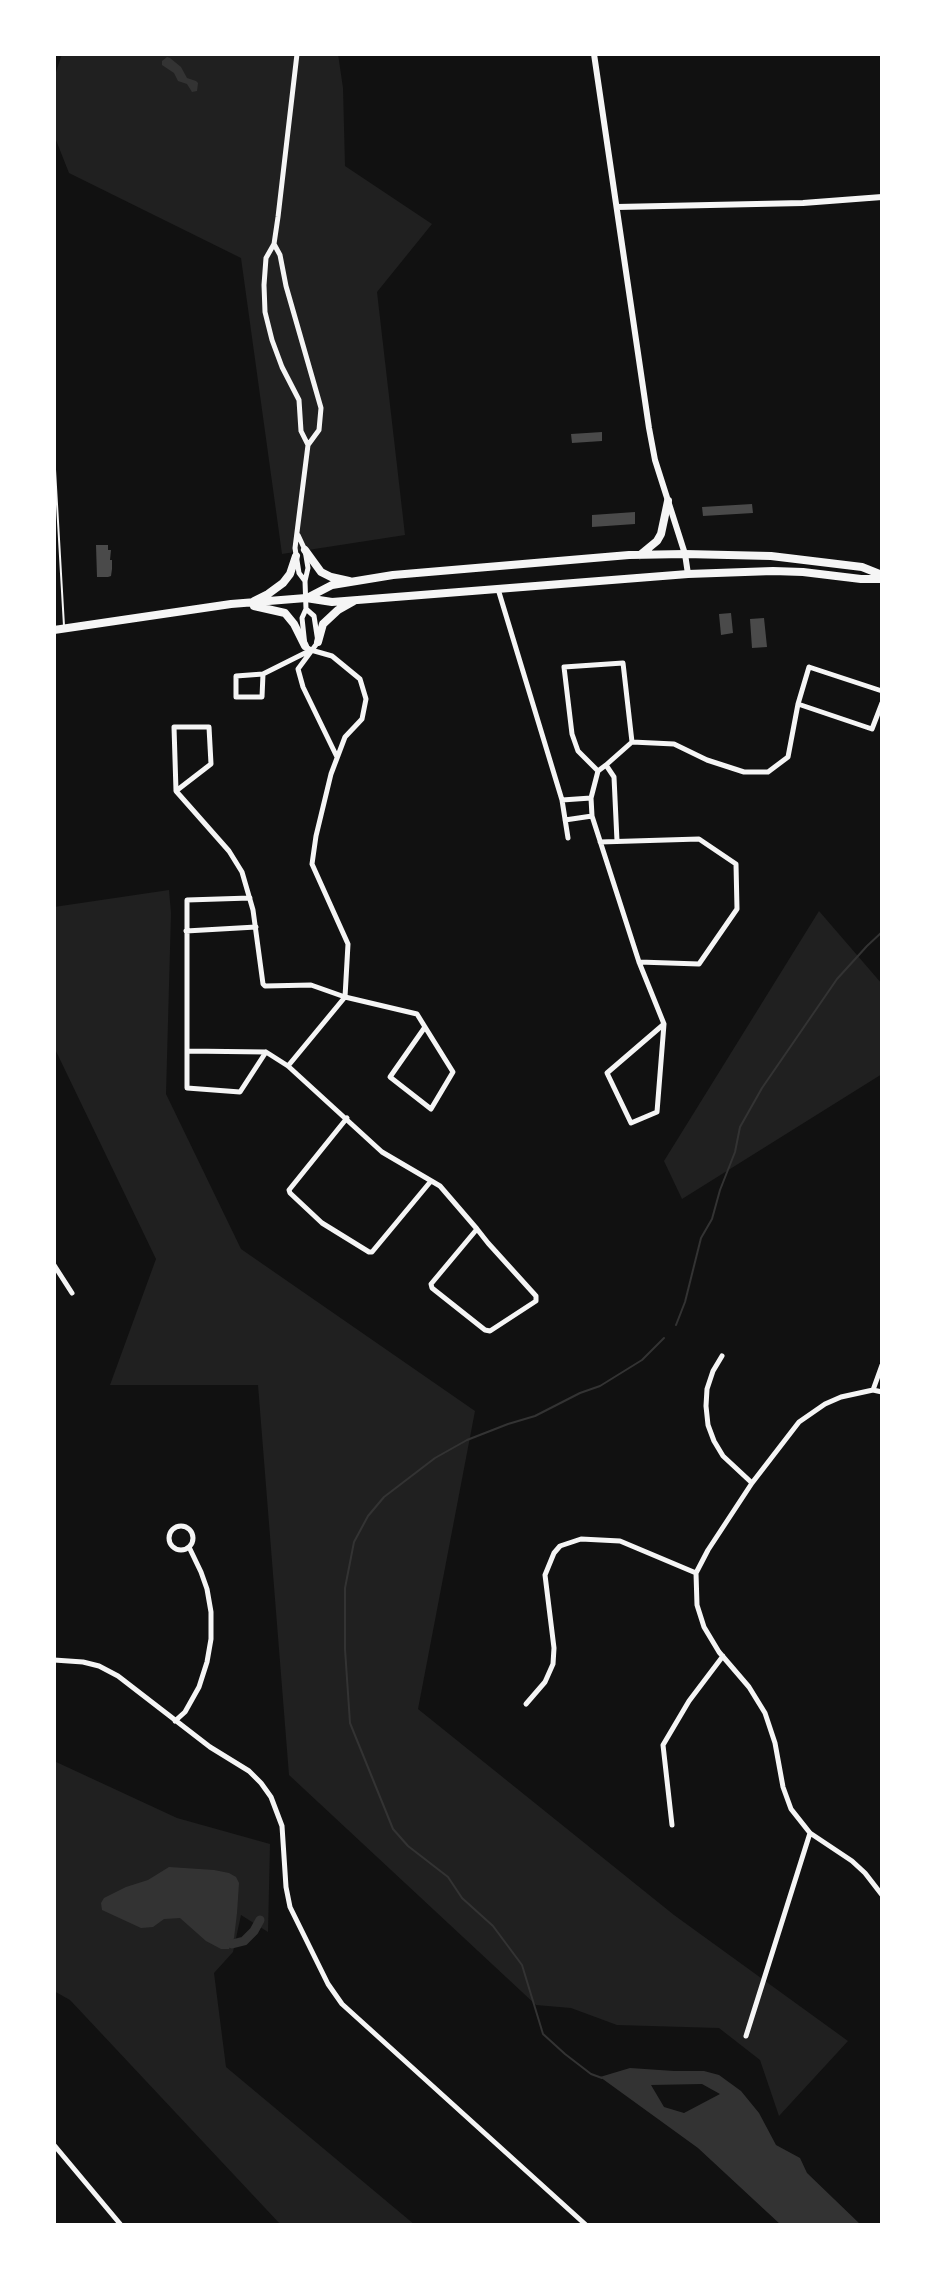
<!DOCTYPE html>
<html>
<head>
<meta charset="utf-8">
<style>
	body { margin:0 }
	#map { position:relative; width:936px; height:2279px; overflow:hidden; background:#111; font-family:"Playfair Display",serif }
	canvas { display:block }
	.frame { position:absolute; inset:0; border:56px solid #fff; pointer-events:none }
</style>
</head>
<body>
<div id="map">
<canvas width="936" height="2279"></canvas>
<div class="frame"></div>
</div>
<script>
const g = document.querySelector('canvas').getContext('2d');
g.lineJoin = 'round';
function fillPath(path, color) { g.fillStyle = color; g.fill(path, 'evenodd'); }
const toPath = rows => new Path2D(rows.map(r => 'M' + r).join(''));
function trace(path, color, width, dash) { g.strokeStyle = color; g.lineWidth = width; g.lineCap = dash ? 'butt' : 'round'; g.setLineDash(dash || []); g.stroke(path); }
fillPath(toPath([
	[62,54,338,54,343,88,345,166,432,224,377,292,405,535,282,554,241,258,69,173,54,135,54,78],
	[169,890,171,913,166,1094,241,1249,475,1411,418,1709,674,1915,848,2041,779,2116,760,2060,719,2028,617,2025,571,2008,536,2005,289,1775,258,1385,110,1385,156,1259,54,1047,54,907],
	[819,911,882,984,882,1074,682,1199,664,1161],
	[54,1761,177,1818,270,1844,268,1932,241,1915,233,1952,214,1973,226,2067,415,2225,281,2225,70,2000,54,1991]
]), '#202020');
fillPath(toPath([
	[167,57,170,58,181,67,187,78,196,81,198,83,197,91,192,92,187,84,178,81,174,73,162,65,162,61],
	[169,1867,214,1870,229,1873,236,1877,239,1883,237,1913,234,1938,229,1949,221,1949,206,1941,180,1918,164,1919,153,1927,141,1928,102,1910,101,1903,104,1898,126,1887,148,1880],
	[630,2068,674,2071,704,2071,719,2075,741,2091,759,2113,776,2145,800,2158,807,2173,861,2225,781,2225,698,2148,600,2077],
	[702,2084,720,2094,684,2113,664,2107,651,2085]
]), '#333');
trace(toPath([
	[676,1325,685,1302,701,1238,712,1219,720,1190,735,1152,740,1127,762,1088,837,979,867,946,882,932],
	[602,2078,591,2074,565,2054,543,2034,522,1965,493,1926,462,1898,448,1877,408,1846,393,1829,350,1723,345,1649,345,1588,354,1542,368,1516,384,1497,435,1458,467,1440,508,1424,535,1416,580,1393,600,1386,642,1360,664,1338]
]), '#333', 2);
trace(toPath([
	[232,1944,244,1941,254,1931,260,1920]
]), '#333', 9);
fillPath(toPath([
	[602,432,602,441,572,443,571,434],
	[752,504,753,513,703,516,702,507],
	[635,512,635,524,592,527,592,515],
	[96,545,108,545,108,550,111,550,110,560,112,560,112,569,111,576,108,577,97,577],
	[731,613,733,633,721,635,719,614],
	[764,618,767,647,752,648,750,619]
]), '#4a4a4a');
trace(toPath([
	[54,452,64,626]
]), '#f5f5f5', 2);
trace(toPath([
	[297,54,278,217,274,244,266,258,264,285,265,312,272,340,282,367,299,400,301,431,308,445],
	[274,244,280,255,286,286,321,408,319,430,308,445,295,548,299,573,305,581],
	[498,589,562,800,568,838],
	[306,609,314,616,318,642,298,669,303,687,337,757],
	[263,674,236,676,236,697,262,697,263,674,309,651],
	[798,704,872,729,882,703],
	[606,765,598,771,591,798,592,816,639,962,664,1024,657,1112,631,1123,607,1073,664,1024],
	[598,771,578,751,572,734,564,667,623,663,632,742],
	[176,791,211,764,209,727,174,727,176,791,229,851,242,872,253,910,263,984,265,986,311,985,345,997,417,1014,425,1027,453,1072,431,1109,390,1077,425,1027],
	[562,800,591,798],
	[565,820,592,816],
	[617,841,614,777,606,765,632,742,674,744,707,760,744,772,768,772,788,757,798,704,809,667,882,691],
	[600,842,699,839,736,864,737,909,699,964,639,962],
	[250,898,187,900,187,1088,240,1092,266,1052],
	[186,931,256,927],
	[187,1051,266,1052,288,1066,382,1152,440,1186,477,1229,488,1243,536,1296,536,1301,490,1331,485,1330,432,1288,431,1284,477,1229],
	[288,1066,345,997,348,944,312,864,316,836,331,774,345,737,362,719,366,699,360,679,332,656,311,650,305,646,302,618,306,609,305,581,308,568,305,550,298,535],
	[347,1118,289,1190,290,1193,322,1223,369,1252,372,1252,431,1181],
	[54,1265,72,1293],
	[722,1356,713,1371,707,1389,706,1406,708,1425,714,1441,723,1456,752,1483],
	[873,1390,882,1365],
	[882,1392,873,1390,841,1397,825,1404,799,1422,752,1483,708,1550,696,1573,697,1605,704,1627,719,1652,749,1687,765,1713,775,1743,783,1787,791,1809,810,1833,852,1861,865,1873,882,1895],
	'169 1538a12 12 0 1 1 24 0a12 12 0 1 1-24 0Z',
	[54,1660,83,1662,99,1666,118,1676,210,1747,249,1771,261,1783,271,1797,282,1826,286,1887,290,1907,328,1984,342,2004,586,2225],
	[526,1704,545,1682,553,1664,554,1648,545,1575,554,1553,560,1546,581,1539,620,1541,696,1573],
	[175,1721,185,1712,199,1687,207,1662,211,1639,211,1612,207,1589,201,1572,189,1547],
	[672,1825,663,1745,689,1701,723,1656],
	[746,2036,810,1833],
	[54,2145,121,2225]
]), '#f5f5f5', 5);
trace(toPath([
	[594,54,649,428,655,460,685,554,688,574],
	[617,207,803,203,882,197]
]), '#f5f5f5', 6);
trace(toPath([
	[305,550,321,572,331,577,349,581],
	[640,555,657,541,661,534,668,501],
	[307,598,332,585,393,575,629,555,685,554,771,556,862,567,882,575],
	[254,601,268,594,283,583,290,574,296,556],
	[254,606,285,613,294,624,305,646],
	[54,630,231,604,306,598,332,602,688,574,773,571,803,572,861,579,882,579],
	[318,642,323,624,338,610,354,601]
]), '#f5f5f5', 8);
</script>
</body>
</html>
